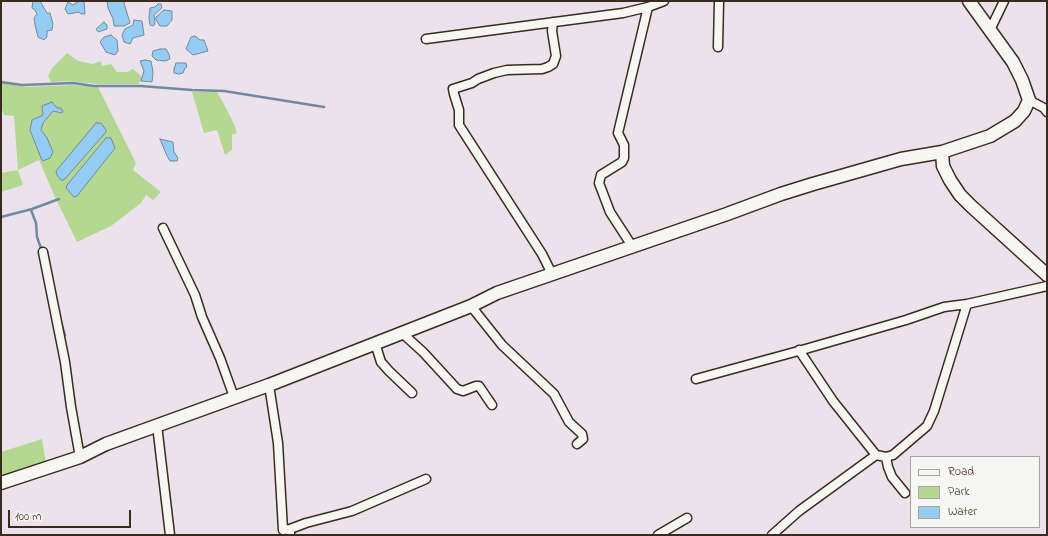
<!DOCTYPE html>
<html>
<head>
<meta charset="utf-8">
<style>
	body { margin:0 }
	#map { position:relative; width:1048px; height:536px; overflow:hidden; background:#ece2ec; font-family:"Indie Flower",sans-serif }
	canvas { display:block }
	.frame { position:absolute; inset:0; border:2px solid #3b2a1e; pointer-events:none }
	.legend { position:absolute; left:910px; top:456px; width:130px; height:72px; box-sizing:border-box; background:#f6f6f2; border:1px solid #aba49d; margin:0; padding:5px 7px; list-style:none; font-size:12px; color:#3b2a1e }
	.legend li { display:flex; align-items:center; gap:8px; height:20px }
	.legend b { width:20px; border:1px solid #aba49d }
	.scale { position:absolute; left:8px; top:510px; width:123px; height:18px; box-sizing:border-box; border:2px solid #3b2a1e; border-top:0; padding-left:5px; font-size:12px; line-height:14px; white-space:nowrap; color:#3b2a1e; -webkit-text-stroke:3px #f6f6f2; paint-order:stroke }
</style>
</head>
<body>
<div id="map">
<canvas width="1048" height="536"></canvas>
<div class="frame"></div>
<ul class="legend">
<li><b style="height:5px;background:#f6f6f2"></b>Road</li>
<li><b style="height:11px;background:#b4d791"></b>Park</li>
<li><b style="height:11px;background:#95ccf3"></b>Water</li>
</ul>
<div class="scale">100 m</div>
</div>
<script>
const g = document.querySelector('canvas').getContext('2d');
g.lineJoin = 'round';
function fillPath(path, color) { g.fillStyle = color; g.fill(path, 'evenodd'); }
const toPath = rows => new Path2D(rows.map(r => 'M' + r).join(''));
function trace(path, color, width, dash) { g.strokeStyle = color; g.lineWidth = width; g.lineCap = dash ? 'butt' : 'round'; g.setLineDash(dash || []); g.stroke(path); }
fillPath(toPath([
	[67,53,78,61,93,64,101,61,102,66,111,64,117,72,127,72,133,69,142,77,141,81,138,84,98,84,70,81,51,82,48,76,52,68],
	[1,83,9,83,25,87,73,85,98,87,136,163,133,170,161,192,153,200,146,195,141,203,111,226,77,242,55,197,39,160,18,170,23,185,1,192,1,173,18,170,14,116,4,115,1,107],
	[42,106,57,108,61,113,53,111,43,123,41,130,47,138,32,120,43,115],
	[106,138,115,148,77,196,74,197,67,185],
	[192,92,217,92,225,106,234,124,237,133,232,135,232,150,225,155,217,130,204,133],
	[42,439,46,464,1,476,1,452]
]), '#b4d791');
const water = toPath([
	[33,1,40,1,47,13,50,13,53,24,52,30,47,31,47,37,44,40,38,37,35,25,34,18,37,14,35,10,32,8,33,1],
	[79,1,84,1,85,14,81,14,79,12,68,14,65,9,68,2,73,5,79,1],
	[107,1,125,1,124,3,130,23,124,26,114,26,113,19,108,8,107,1],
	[158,4,161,4,162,8,154,15,155,24,153,26,150,25,149,18,150,8,155,7,158,4],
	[164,10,172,11,172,20,167,26,160,26,156,20,156,17,164,10],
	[134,20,142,21,144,35,133,38,130,44,124,42,122,35,125,29,133,25,134,20],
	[104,22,107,25,107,29,98,32,96,29,104,22],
	[111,35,117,40,118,51,115,55,106,52,100,42,104,37,111,35],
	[195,36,200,40,204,40,208,51,193,55,186,49,191,37,195,36],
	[160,49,166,49,169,54,170,59,165,61,156,60,152,56,153,51,160,49],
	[145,60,151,61,153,72,152,82,141,81,144,71,140,61,145,60],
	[176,63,186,63,187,67,185,68,183,73,179,74,174,73,174,69,176,63],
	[52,102,57,108,61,108,63,112,61,113,53,111,43,123,41,130,47,138,53,152,50,158,43,161,41,158,30,130,32,120,43,115,42,106,52,102],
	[96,123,101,123,106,130,106,132,64,180,61,180,57,175,56,171,96,123],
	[106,138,111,138,115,148,77,196,74,197,66,188,67,185,106,138],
	[160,139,173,142,174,152,178,158,177,161,170,161,167,156,160,139]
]);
fillPath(water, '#95ccf3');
trace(water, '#718b9e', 1);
trace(toPath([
	[1,82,22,85,73,83,94,86,141,86,192,90,224,91,324,107],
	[31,210,36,223,37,237,42,251],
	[1,217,32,209,59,199],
	[60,319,65,335],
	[65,343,70,369]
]), '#718b9e', 2.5);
const street = toPath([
	[990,30,1004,1],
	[426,39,623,13,648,7,664,1],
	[718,47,719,1],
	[1029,100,1044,108,1047,112],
	[163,228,195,295,202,317,220,358,234,397],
	[632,246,610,212,599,183,601,175,622,162,624,158,624,145,618,133,648,7],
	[43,252,65,362,71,407,80,457],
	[552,274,542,254,459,125,459,110,454,94,453,89,472,83,478,79,494,73,507,70,542,69,548,67,553,64,556,56,552,31,553,22],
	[471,306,502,345,554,394,569,422,582,434,583,439,577,444],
	[402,333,423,352,457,389,463,391,476,386,479,386,492,405],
	[375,343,381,362,389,371,412,393],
	[799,350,833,401,876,455,886,457,893,455,927,426,934,411,967,304,1047,286],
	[696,379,802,350,906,320,944,307,967,304],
	[269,385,278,443,283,530,290,529,290,535],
	[157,425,170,535],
	[886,457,888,467,892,477,905,493],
	[290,529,306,523,352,511,426,479],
	[658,535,687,518],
	[772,535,799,511,876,455]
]);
const secondary = toPath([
	[969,1,1013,62,1022,80,1029,100,1024,111,1015,121,990,136,942,152,943,166,950,180,960,195,971,206,1047,275],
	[1,483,80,457,106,444,269,385,471,306,497,293,727,214,781,194,813,184,901,159,942,152]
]);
trace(street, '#3b2a1e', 11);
trace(secondary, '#3b2a1e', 15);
trace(street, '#f6f6f2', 8);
trace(secondary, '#f6f6f2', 12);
</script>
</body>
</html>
